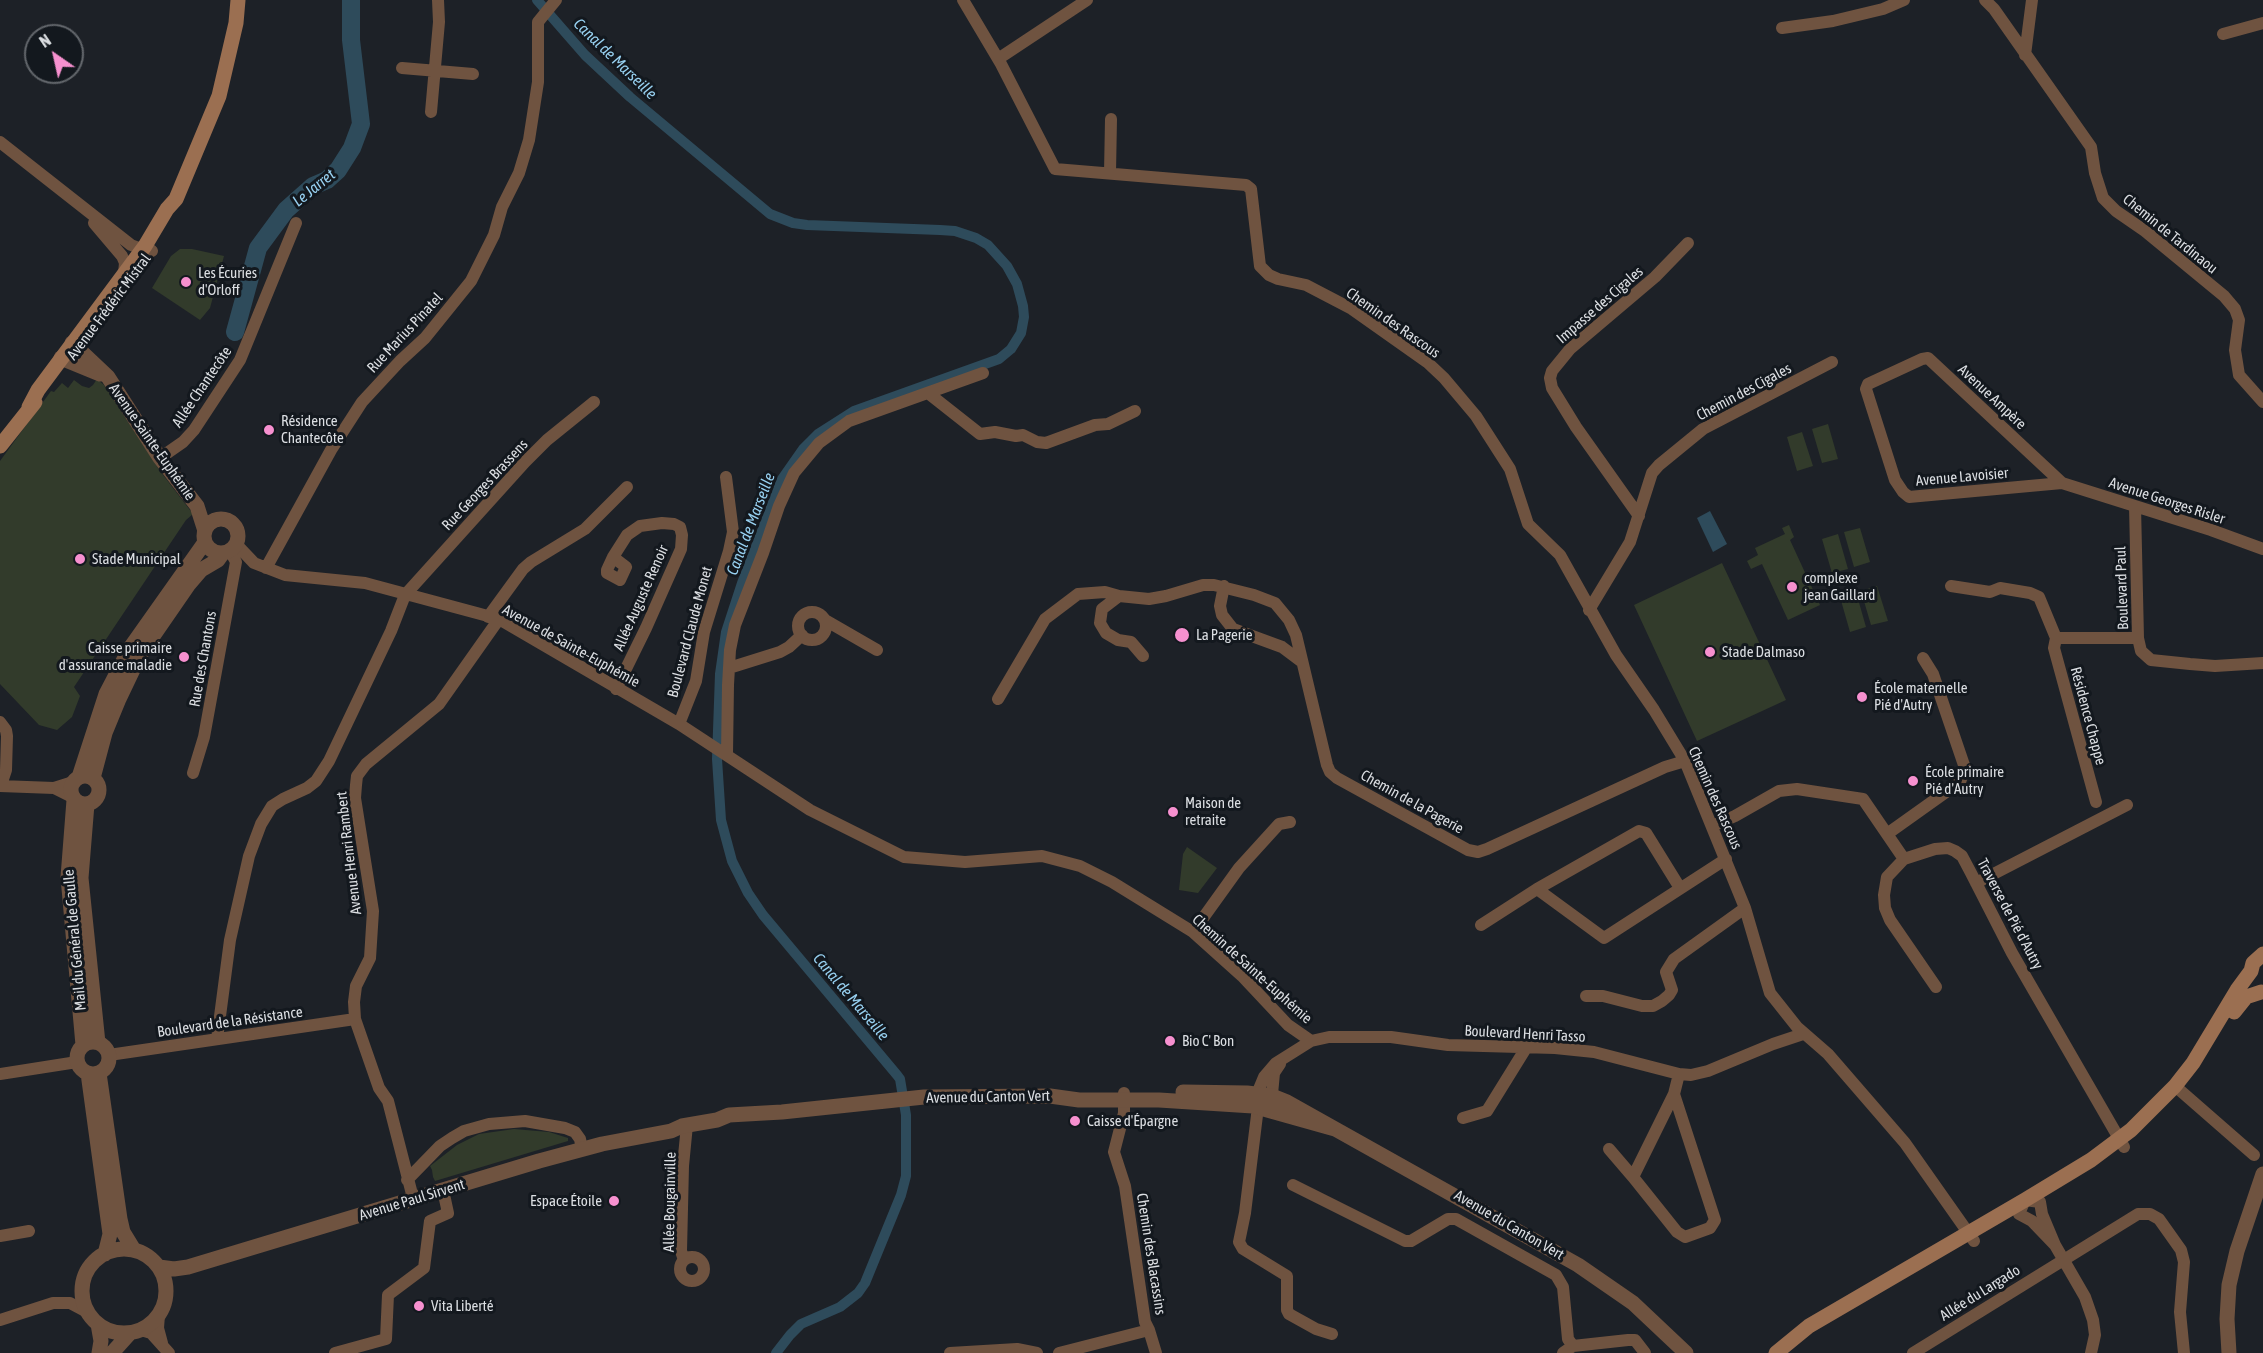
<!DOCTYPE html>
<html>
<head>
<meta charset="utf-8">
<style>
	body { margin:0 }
	#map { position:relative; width:2263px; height:1353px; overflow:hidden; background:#1d2127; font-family:"Asap Condensed",sans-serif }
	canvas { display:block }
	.north { position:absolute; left:24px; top:24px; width:60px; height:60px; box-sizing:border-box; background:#13181e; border:2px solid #63676c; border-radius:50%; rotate:326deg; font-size:16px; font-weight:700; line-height:24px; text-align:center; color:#dbdee2 }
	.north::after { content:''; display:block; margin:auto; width:21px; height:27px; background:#f690cf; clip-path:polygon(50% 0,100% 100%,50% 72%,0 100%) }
</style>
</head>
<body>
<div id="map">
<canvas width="2263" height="1353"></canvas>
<div class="north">N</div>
</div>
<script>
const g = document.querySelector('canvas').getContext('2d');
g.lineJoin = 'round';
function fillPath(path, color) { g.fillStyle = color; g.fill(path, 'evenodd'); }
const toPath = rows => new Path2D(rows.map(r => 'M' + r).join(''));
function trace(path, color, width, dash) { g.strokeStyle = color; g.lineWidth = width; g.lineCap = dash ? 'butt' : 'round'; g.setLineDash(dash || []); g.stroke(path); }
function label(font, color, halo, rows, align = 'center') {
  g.font = font + ' "Asap Condensed",sans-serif'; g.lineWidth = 6; g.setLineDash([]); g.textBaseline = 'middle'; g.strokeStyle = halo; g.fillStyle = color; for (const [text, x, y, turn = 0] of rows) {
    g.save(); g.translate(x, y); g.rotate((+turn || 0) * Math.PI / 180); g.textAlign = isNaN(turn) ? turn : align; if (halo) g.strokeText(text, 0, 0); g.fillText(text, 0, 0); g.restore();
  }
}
fillPath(toPath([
	[180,249,192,249,224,256,210,308,200,320,152,288,171,256],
	[97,379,104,385,160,471,193,514,186,520,74,687,80,696,72,717,57,730,39,725,0,684,0,461,51,391,54,392,62,383,68,388,74,380,82,386,89,388,93,385],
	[1828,424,1838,459,1822,463,1812,429],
	[1802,432,1813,466,1797,471,1787,437],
	[1789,525,1794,537,1790,540,1820,605,1788,620,1762,564,1751,569,1747,561,1758,555,1755,548,1785,534,1782,528],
	[1860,528,1870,562,1854,567,1844,532],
	[1838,534,1848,569,1832,573,1822,539],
	[1722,563,1786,700,1697,741,1634,605],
	[1877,586,1888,621,1871,625,1861,591],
	[1856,592,1866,627,1850,632,1840,597],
	[1187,847,1217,868,1198,893,1179,890,1183,854],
	[514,1129,549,1132,568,1138,568,1141,435,1181,433,1177,432,1170,430,1166,457,1145,479,1134]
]), '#323b2b');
fillPath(toPath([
	[1710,511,1727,544,1713,552,1697,518]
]), '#2e4b5b');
trace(toPath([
	[537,0,585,55,630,97,770,214,793,223,807,225,940,230,955,231,976,238,988,245,1007,266,1017,284,1023,306,1024,317,1021,333,1011,349,999,359,854,411,818,434,803,449,782,479,742,583,726,632,720,674,717,759,721,820,732,861,748,893,763,915,897,1075,900,1079,906,1115,906,1176,901,1195,865,1283,858,1293,840,1307,801,1324,790,1335,776,1353]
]), '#2e4b5b', 10);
trace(toPath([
	[235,332,258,248,286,210,313,186,327,180,338,170,352,148,361,124,351,40,351,0]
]), '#2e4b5b', 18);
trace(toPath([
	[963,0,1001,64,1055,169,1246,185,1251,189,1260,266,1269,275,1278,279,1306,285,1352,309,1427,362,1444,378,1476,416,1510,469,1528,524,1560,555,1616,655,1654,710,1685,761,1745,908,1770,993,1797,1027,1828,1054,1905,1143,1974,1241],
	[1985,0,1994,9,2091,147,2095,173,2103,198,2116,211,2145,231,2224,296,2235,309,2239,320,2235,350,2239,375,2263,402],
	[1782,28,1833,21,1883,9,1904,0],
	[2223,34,2263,23],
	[2025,55,2032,0],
	[998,59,1087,0],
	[402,68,473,74],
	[431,112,439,22,438,0],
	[0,142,131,245,139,248,145,246,152,251],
	[1110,173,1111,119],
	[94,223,122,256,125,263,124,273],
	[928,393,980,434,995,432,1016,436,1023,435,1037,442,1046,443,1095,425,1108,424,1135,411],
	[160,458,183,442,194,430,240,360,296,223],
	[2062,483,1928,358,1922,359,1868,384,1866,389,1895,480,1903,492,1909,497,2062,483,2211,530,2263,549],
	[2135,506,2138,638,2141,651,2151,660,2190,664,2215,666,2263,663],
	[1639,516,1576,427,1552,388,1550,378,1552,371,1570,349,1655,277,1688,243],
	[236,544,254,563,285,575,365,583,499,619,679,724,810,810,904,857,965,862,1042,856,1080,866,1112,882,1193,932,1242,976,1288,1025,1311,1041],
	[613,557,626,567,620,580,607,573,607,570,613,557,627,535,640,526,662,523,674,524,680,527,682,535,681,549,646,628,616,689],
	[266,568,331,450,362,402,400,361,425,338,471,281,494,235,502,207,519,173,529,140,538,82,538,22,556,0],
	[1224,586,1220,606,1222,615,1233,629,1282,647,1302,662],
	[1951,586,1990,592,2000,588,2030,593,2039,597,2056,638,2138,638],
	[1119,596,1102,609,1100,623,1106,633,1118,640,1131,642,1143,656],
	[1589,610,1630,542,1652,473,1659,465,1703,429,1832,362],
	'798 626a14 14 0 1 1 28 0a14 14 0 1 1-28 0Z',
	[488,617,523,569,531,562,585,529,627,487],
	[825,620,877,650],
	[2056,638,2054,648,2096,802],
	[729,668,780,652,789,647,802,635],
	[998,699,1045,619,1078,594,1105,592,1119,596,1149,599,1166,596,1203,585,1214,585,1254,595,1275,603,1289,620,1296,635,1327,765,1330,772,1337,778,1468,850,1478,852,1487,849,1665,767,1685,761],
	[0,722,6,730,7,736,6,770,1,785],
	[679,724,696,681,704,632,729,551,733,532,726,477],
	[727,754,728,685,730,650,735,625,763,553,779,506,794,473,819,443,849,421,983,373],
	[193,773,204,737,236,562,230,551],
	[0,786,54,788,72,797],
	[54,788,73,782],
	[1712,826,1735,816,1779,791,1797,789,1863,799,1904,859,1935,849,1948,848,1955,851,1962,856,1971,873,2012,953,2124,1147],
	[1887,834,1960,782,1965,768,1933,674,1923,658],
	[1904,859,1887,877,1884,895,1885,908,1890,920,1936,987],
	[1976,883,2127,805],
	[1537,889,1604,938,1726,859],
	[1481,925,1537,889,1639,831,1646,833,1680,888],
	[1193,932,1239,868,1279,824,1290,822],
	[1586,996,1603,996,1642,1006,1653,1006,1662,1001,1669,995,1672,990,1666,972,1674,959,1745,908],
	[217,1039,230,940,249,856,261,824,272,806,283,799,307,788,316,781,329,761,391,631,405,595,525,462,547,440,594,402],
	[109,1055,355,1019],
	[0,1074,77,1062],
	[2175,1086,2254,1155],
	[1674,1094,1715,1220,1710,1228,1685,1237,1677,1232,1633,1177,1674,1094,1679,1074],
	[1254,1101,1264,1077,1276,1063,1311,1041,1329,1037,1391,1037,1448,1045,1555,1048,1594,1052,1679,1074,1691,1075,1708,1071,1773,1044,1803,1034],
	[1271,1105,1274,1073,1280,1064],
	[1258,1107,1245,1213,1239,1242,1243,1249,1287,1276,1287,1310,1289,1314,1316,1329,1332,1334],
	[1463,1118,1487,1111,1526,1048],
	[1609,1149,1633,1177],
	[407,1180,440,1146,452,1138,464,1131,489,1124,525,1121,565,1128,575,1132,580,1139,582,1149],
	[1293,1185,1405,1241,1411,1241,1448,1219,1456,1219,1556,1275,1563,1287,1568,1339,1573,1346],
	[413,1198,388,1101,379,1088,355,1019,354,1002,356,986,370,958,373,911,355,798,356,785,357,776,366,764,439,704,499,619],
	[0,1236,29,1231],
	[2055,1245,2032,1221,2019,1214,2025,1200,2040,1202,2042,1214,2055,1245,2085,1297,2093,1320,2095,1335,2091,1353],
	'680 1269a12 12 0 1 1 24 0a12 12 0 1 1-24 0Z',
	[684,1260,681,1251,683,1166,687,1125],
	[159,1315,158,1328,162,1343],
	[0,1320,53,1303,70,1303,87,1312],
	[141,1330,151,1333,169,1353],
	[1149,1330,1156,1353],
	[335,1353,386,1339,388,1295,424,1268,430,1221,448,1213,443,1190],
	[950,1353,1017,1349,1037,1353],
	[1059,1353,1149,1330,1145,1322,1125,1186,1114,1152,1124,1113,1124,1093],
	[1563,1353,1573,1346,1628,1340,1635,1340,1645,1353],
	[1913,1353,2138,1214,2150,1214,2159,1219,2181,1250,2184,1262,2180,1312,2184,1353]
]), '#6f5340', 12);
trace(toPath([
	[72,343,108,377,160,458,197,506,205,531],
	[61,358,100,374],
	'204 536a17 17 0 1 1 34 0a17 17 0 1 1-34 0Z',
	'71 790a14 14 0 1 1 28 0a14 14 0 1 1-28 0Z',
	[79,777,106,694,130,648,205,542],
	[93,778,105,733,119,699,140,655,189,584,201,570,218,560,223,553],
	[74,800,68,877,83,1045],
	[87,804,81,878,98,1043],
	'77 1058a16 16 0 1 1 32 0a16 16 0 1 1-32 0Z',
	[88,1073,110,1234,105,1254],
	[99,1073,120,1219,123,1232,134,1250],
	[1183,1092,1247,1093,1272,1096,1287,1102,1578,1265,1633,1303,1686,1353],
	'82 1291a42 42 0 1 1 84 0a42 42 0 1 1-84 0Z',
	[159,1267,174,1269,188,1267,539,1161,602,1144,671,1131,682,1126,717,1120,729,1115,782,1112,924,1097,1050,1096,1079,1100,1159,1100,1253,1106,1335,1129],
	[98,1324,101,1341,99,1353],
	[112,1353,130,1333],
	[2229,1353,2227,1319,2229,1285,2237,1251,2263,1174]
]), '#6f5340', 15);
trace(toPath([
	[29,407,38,390,145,246,167,209,176,199,219,96,236,23,238,0],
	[0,446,35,402],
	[2234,1012,2246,997,2261,992],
	[1776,1353,1809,1326,2025,1200,2091,1160,2131,1130,2175,1086,2193,1063,2237,990,2251,971,2253,963,2263,954]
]), '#9b6f51', 15);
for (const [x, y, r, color] of [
	[186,282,6,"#f690cf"],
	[269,430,6,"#f690cf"],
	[80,559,6,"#f690cf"],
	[1792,587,6,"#f690cf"],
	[1182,635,8,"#f690cf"],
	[1710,652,6,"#f690cf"],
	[184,657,6,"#f690cf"],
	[1862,697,6,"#f690cf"],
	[1913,781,6,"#f690cf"],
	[1173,812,6,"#f690cf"],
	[1170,1041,6,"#f690cf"],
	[1075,1121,6,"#f690cf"],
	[614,1201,6,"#f690cf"],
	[419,1306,6,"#f690cf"]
]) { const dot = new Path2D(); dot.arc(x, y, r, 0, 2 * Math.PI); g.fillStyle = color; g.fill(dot); trace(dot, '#13181e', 2); }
label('15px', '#dbdee2', '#13181e', [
	["Chemin de Tardinaou",2170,234,39],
	["Impasse des Cigales",1600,305,-41],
	["Avenue Frédéric Mistral",109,307,-53],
	["Chemin des Rascous",1393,323,35],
	["Rue Marius Pinatel",405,333,-47],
	["Allée Chantecôte",202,387,-56],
	["Chemin des Cigales",1744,392,-28],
	["Avenue Ampère",1992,397,43],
	["Avenue Sainte-Euphémie",152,442,55],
	["Avenue Lavoisier",1962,477,-5],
	["Rue Georges Brassens",485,485,-47],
	["Avenue Georges Risler",2167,501,18],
	["Boulevard Paul",2122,588,-92],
	["Allée Auguste Renoir",641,598,-66],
	["Boulevard Claude Monet",690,632,-75],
	["Avenue de Sainte-Euphémie",571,646,29],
	["Rue des Chantons",203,659,-80],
	["Résidence Chappe",2088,716,75],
	["Chemin des Rascous",1715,798,66],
	["Chemin de la Pagerie",1412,802,29],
	["Avenue Henri Rambert",349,853,-97],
	["Traverse de Pié d'Autry",2010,914,62],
	["Mail du Général de Gaulle",75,940,-95],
	["Chemin de Sainte-Euphémie",1252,969,42],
	["Boulevard de la Résistance",230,1022,-8],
	["Boulevard Henri Tasso",1525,1034,3],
	["Avenue du Canton Vert",988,1097,-1],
	["Avenue Paul Sirvent",412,1200,-17],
	["Allée Bougainville",670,1202,-89],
	["Avenue du Canton Vert",1509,1225,30],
	["Chemin des Blacassins",1151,1254,81],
	["Allée du Largado",1980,1293,-32]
]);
label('15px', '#dbdee2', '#13181e', [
	["Les Écuries",198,273],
	["d'Orloff",198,290],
	["Résidence",281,421],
	["Chantecôte",281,438],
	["Stade Municipal",92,559],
	["complexe",1804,578],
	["jean Gaillard",1804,595],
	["La Pagerie",1196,635],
	["Caisse primaire",172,648,"right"],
	["d'assurance maladie",172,665,"right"],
	["Stade Dalmaso",1722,652],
	["École maternelle",1874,688],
	["Pié d'Autry",1874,705],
	["École primaire",1925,772],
	["Pié d'Autry",1925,789],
	["Maison de",1185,803],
	["retraite",1185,820],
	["Bio C' Bon",1182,1041],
	["Caisse d'Épargne",1087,1121],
	["Espace Étoile",602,1201,"right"],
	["Vita Liberté",431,1306]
], 'left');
label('italic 16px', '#97d0f0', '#13181e', [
	["Canal de Marseille",615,59,44],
	["Le Jarret",314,188,-39],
	["Canal de Marseille",751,524,-69],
	["Canal de Marseille",851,997,50]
]);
</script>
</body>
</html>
